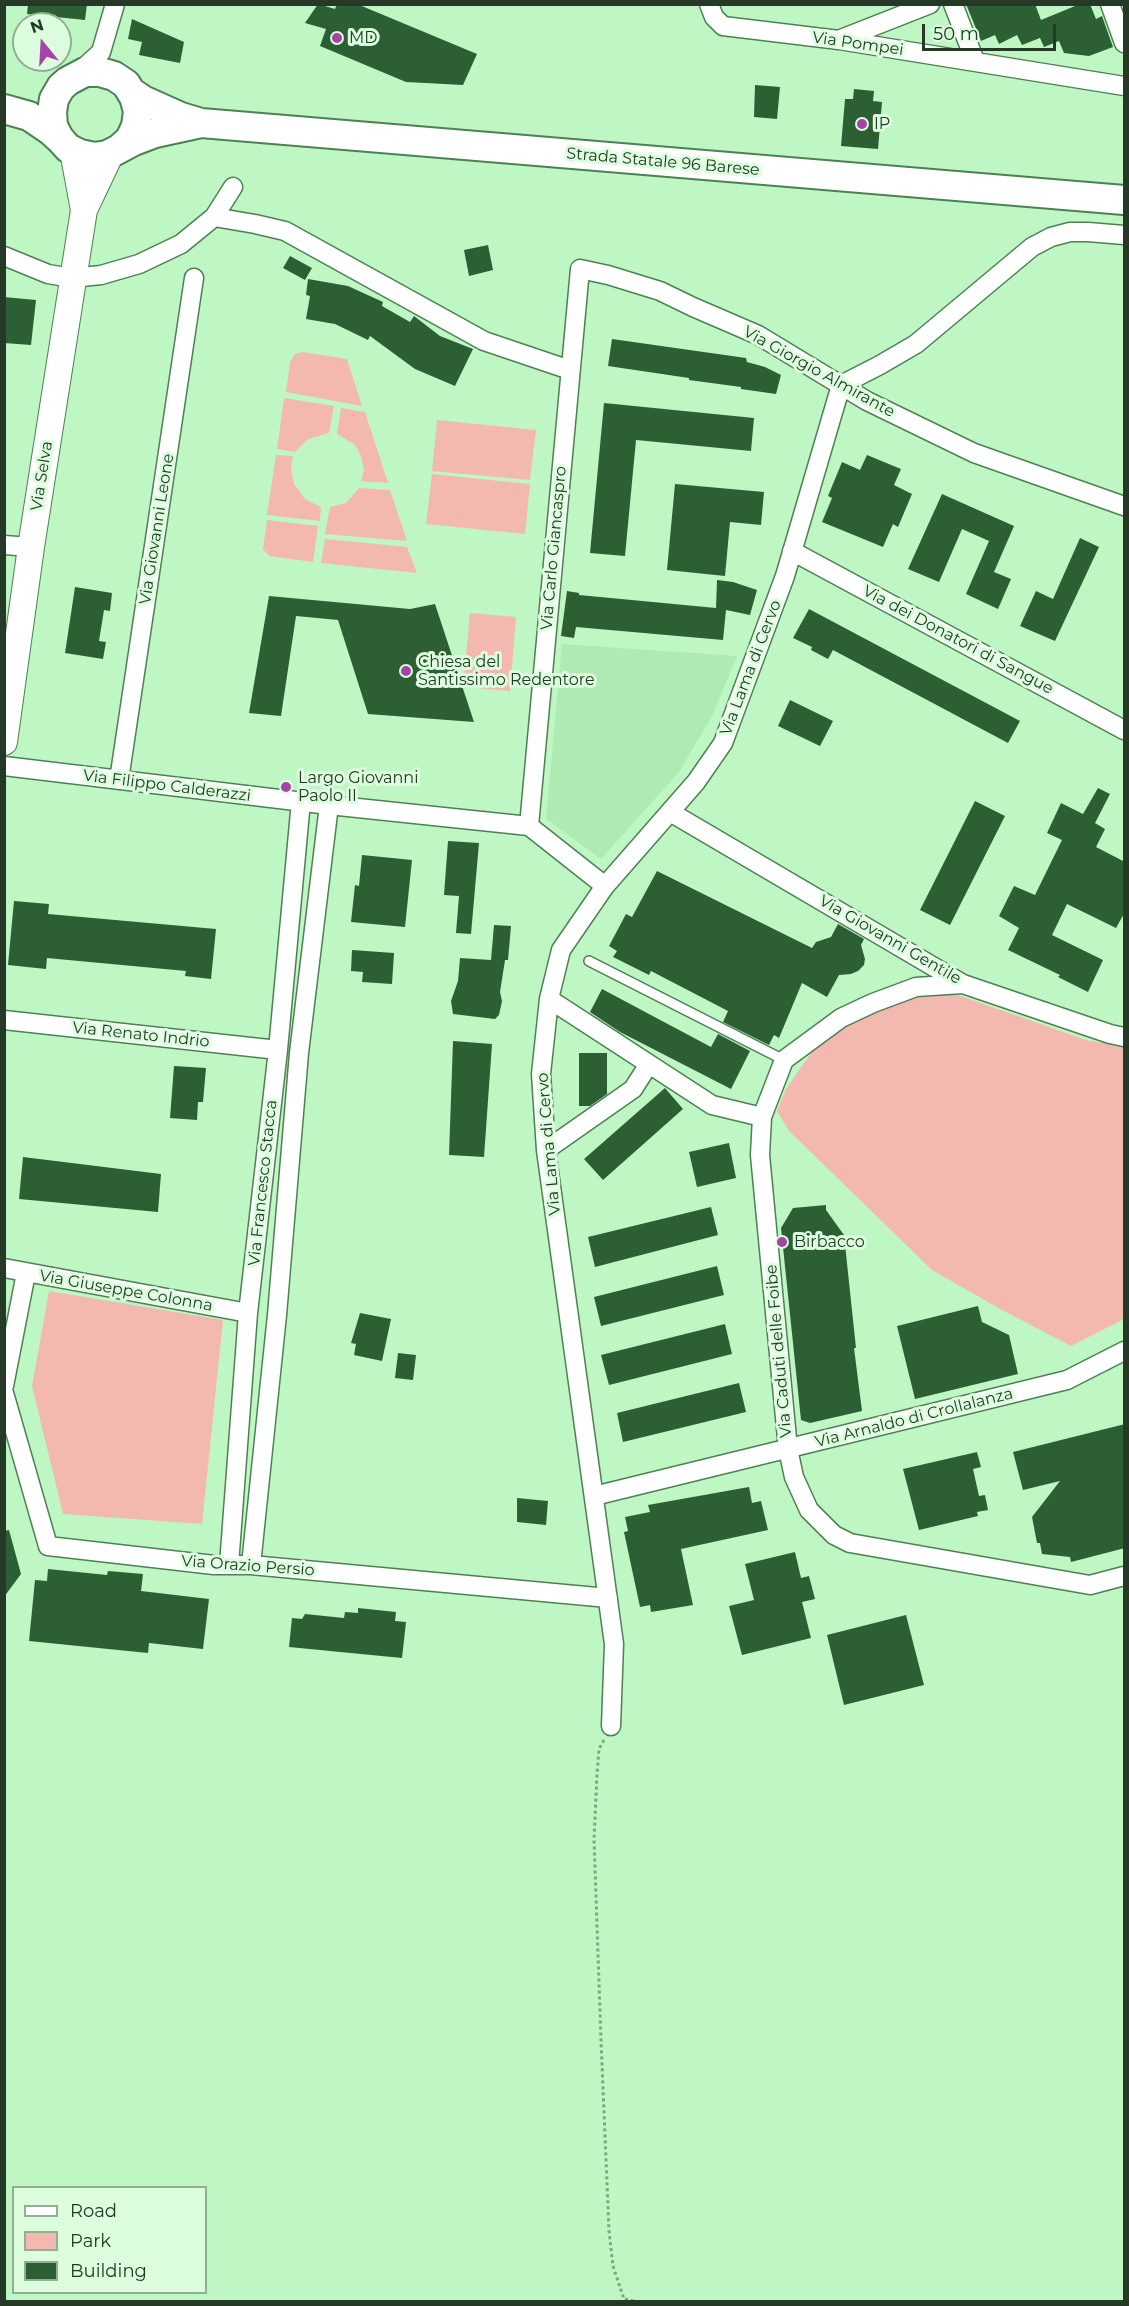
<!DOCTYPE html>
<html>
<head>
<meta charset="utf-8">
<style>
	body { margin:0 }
	#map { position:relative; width:1129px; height:2306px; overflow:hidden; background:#bef7c3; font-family:Montserrat,sans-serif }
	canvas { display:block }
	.frame { position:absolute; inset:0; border:6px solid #243a26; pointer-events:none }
	.legend { position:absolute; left:12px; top:2186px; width:195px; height:108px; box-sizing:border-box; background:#dcfdde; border:2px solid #92af94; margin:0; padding:8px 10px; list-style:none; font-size:18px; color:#243a26 }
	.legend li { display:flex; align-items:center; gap:12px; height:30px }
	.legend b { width:30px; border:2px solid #92af94 }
	.north { position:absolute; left:12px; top:12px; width:60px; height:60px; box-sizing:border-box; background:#dcfdde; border:2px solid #92af94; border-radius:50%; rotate:342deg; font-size:16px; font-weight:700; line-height:24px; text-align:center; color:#243a26 }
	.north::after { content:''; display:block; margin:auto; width:21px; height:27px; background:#a743a8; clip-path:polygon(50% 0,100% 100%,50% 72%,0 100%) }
	.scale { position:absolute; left:922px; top:24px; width:134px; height:27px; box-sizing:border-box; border:3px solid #243a26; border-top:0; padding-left:8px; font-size:18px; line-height:21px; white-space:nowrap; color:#243a26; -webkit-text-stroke:4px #dcfdde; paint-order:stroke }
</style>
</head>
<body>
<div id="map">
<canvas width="1129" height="2306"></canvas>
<div class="frame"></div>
<ul class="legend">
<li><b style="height:8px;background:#fff"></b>Road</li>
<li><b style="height:16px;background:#f3b9b1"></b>Park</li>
<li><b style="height:16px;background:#2c6034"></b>Building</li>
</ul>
<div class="north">N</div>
<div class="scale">50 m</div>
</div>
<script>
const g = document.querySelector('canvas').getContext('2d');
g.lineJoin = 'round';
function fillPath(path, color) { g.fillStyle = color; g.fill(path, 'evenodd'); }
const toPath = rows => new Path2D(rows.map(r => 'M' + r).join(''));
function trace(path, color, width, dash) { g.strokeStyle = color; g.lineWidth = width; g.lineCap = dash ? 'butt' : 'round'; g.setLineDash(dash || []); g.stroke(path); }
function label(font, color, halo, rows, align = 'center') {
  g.font = font + ' Montserrat,sans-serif'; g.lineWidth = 6; g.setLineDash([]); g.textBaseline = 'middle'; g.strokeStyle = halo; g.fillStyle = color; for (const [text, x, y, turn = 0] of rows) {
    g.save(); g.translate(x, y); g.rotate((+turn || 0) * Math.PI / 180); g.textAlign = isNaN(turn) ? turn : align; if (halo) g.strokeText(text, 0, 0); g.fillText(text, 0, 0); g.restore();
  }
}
fillPath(toPath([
	[562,644,737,656,712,716,679,772,601,859,546,819]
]), '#adebb3');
fillPath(toPath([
	[303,352,347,359,362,406,286,392,290,362,295,354],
	[284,398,334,406,329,433,308,439,295,452,277,449],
	[341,408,365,412,388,483,361,481,364,470,361,456,355,445,337,434],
	[437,420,536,430,530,480,432,471],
	[276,455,293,456,291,470,294,484,305,499,321,507,320,521,267,515],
	[432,474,530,484,525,534,426,524],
	[359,488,390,490,407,541,325,534,330,507,346,503],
	[267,520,318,526,313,562,269,556,263,549],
	[325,539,407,547,417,573,321,563],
	[470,613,516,617,510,691,463,687],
	[952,993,1089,1041,1124,1046,1124,1319,1071,1346,1002,1310,932,1270,789,1131,777,1111,786,1089,811,1053,831,1032,866,1014,922,994],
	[49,1291,223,1320,202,1524,63,1514,32,1386]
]), '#f3b9b1');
fillPath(toPath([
	[28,4,87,4,85,20,27,14],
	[318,4,335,9,337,4,357,4,477,54,463,85,406,82,320,46,326,29,305,23],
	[966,4,1035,4,1041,20,1080,4,1090,4,1096,19,1102,16,1113,47,1089,56,1064,53,1059,41,1044,47,1040,38,1022,45,1017,35,999,44,995,35,981,41],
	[132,19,184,42,180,63,139,55,142,42,128,39],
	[755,85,780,87,777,119,754,117],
	[854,89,874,91,873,101,882,102,878,149,841,146,845,99,853,99],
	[488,245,493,270,469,276,464,250],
	[290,256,312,268,305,280,283,268],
	[308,279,348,286,383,302,382,306,410,322,414,316,440,336,473,349,455,386,415,369,370,336,368,340,335,324,306,319,310,296,306,295],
	[4,297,36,300,31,345,4,343],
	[612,339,746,358,747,362,765,367,781,375,776,394,741,389,741,387,689,380,689,378,608,366],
	[604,403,754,418,751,451,636,440,625,556,590,553],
	[867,455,901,469,894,485,912,494,898,527,893,524,883,547,822,522,832,498,828,496,842,462,860,470],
	[675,484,764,492,761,525,730,522,725,576,667,570],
	[942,494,1014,526,994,572,1011,579,998,609,966,594,989,541,962,529,939,582,908,569],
	[1080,538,1099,547,1055,641,1020,626,1036,591,1053,599],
	[717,580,733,582,757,590,750,615,726,610,723,640,576,627,574,638,561,636,567,591,579,593,579,595,716,608],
	[75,587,112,593,110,611,104,610,99,641,106,642,103,659,65,653],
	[269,596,410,609,435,604,474,722,368,714,338,620,296,616,281,716,249,713],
	[809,609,1020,721,1008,743,833,650,828,659,811,650,812,647,793,638],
	[790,700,833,721,820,746,778,726],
	[1098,788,1110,794,1095,823,1105,829,1096,847,1125,862,1125,912,1116,928,1067,904,1052,935,1103,960,1088,992,1058,977,1060,975,1008,950,1019,928,999,916,1014,886,1035,895,1062,840,1047,833,1061,803,1083,814],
	[975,801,1005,816,950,925,920,910],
	[448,841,479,843,471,934,456,933,459,896,444,895],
	[362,855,412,860,405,927,351,922,355,885,359,886],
	[657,871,812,948,816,942,831,937,838,924,864,939,861,945,865,959,864,965,858,971,851,974,839,975,827,997,802,983,779,1038,774,1035,769,1045,723,1022,728,1011,651,971,649,975,613,957,617,951,609,946,626,914,632,917],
	[14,901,49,904,48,914,216,929,211,979,185,976,186,971,47,958,46,969,8,965],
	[494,925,511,926,508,960,505,960,500,992,502,1001,499,1015,495,1019,453,1014,451,1001,458,981,460,958,491,960],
	[352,950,394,953,392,984,362,982,363,972,351,971],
	[602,989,711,1047,718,1034,750,1051,731,1089,620,1032,590,1012],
	[453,1041,492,1044,484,1157,449,1155],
	[579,1053,607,1053,607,1094,590,1106,579,1106],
	[174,1066,206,1068,203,1102,198,1102,197,1120,170,1118],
	[665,1088,683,1109,603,1180,584,1159],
	[729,1143,736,1178,697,1187,689,1152],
	[23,1157,161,1174,158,1212,19,1199],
	[826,1205,826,1210,844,1235,856,1348,854,1348,862,1411,810,1423,801,1420,781,1228,793,1208],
	[711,1207,718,1235,595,1267,588,1237],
	[717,1266,724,1295,601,1326,594,1297],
	[978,1306,982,1322,1009,1335,1018,1374,915,1399,897,1326],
	[360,1313,391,1319,382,1361,354,1355,356,1344,351,1343],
	[725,1324,732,1354,609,1385,601,1355],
	[398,1353,416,1355,413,1380,395,1378],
	[739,1383,746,1412,623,1442,617,1413],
	[1125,1424,1125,1548,1071,1562,1070,1557,1042,1554,1040,1543,1037,1543,1032,1517,1060,1481,1023,1490,1013,1452],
	[977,1452,981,1467,973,1469,979,1496,985,1495,988,1510,977,1512,978,1516,919,1530,903,1469],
	[749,1487,752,1503,761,1501,768,1530,681,1549,693,1605,651,1612,650,1605,640,1607,624,1532,628,1531,625,1517,650,1512,648,1505],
	[517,1498,548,1501,546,1525,517,1522],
	[9,1530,21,1574,4,1597,4,1531],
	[795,1552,801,1578,809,1576,815,1599,802,1602,811,1638,742,1655,729,1606,754,1600,745,1564],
	[48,1569,107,1575,108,1571,143,1574,141,1591,209,1599,203,1649,149,1643,148,1653,29,1641,35,1580,47,1581],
	[358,1608,396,1612,395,1621,406,1622,402,1658,289,1647,292,1618,302,1619,305,1614,344,1618,345,1612,358,1613],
	[906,1615,924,1685,844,1705,827,1635]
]), '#2c6034');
const lane = toPath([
	[589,961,784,1060]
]);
const street = toPath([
	[709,4,714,17,723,26,839,40,1124,86],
	[953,4,975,61],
	[1110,4,1124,43],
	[841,39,930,4],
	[77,74,101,52,115,4],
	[214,217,233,187],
	[4,256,48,274,72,278,101,275,139,264,181,244,214,217,255,224,285,231,484,341,570,370],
	[841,385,880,365,916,344,1032,247,1051,237,1070,232,1088,232,1124,235],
	[4,545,31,547],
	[792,551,1124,730],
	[4,766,329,805,529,826,605,886],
	[119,780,194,278],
	[670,812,963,984,1110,1034,1124,1037],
	[529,826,580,269,608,275,660,291,693,307,758,335,867,401,974,453,1124,506],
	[963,984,916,987,873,1003,841,1018,784,1060,762,1117,760,1155,788,1449,794,1477,809,1510,834,1535,850,1543,1090,1585,1124,1576],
	[549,999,712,1105,762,1117],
	[4,1020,278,1050],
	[546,1150,633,1089,649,1064],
	[4,1268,248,1313],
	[4,1386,26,1273],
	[4,1393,48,1546,214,1565,251,1565,608,1598],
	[594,1496,1067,1380,1124,1351],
	[229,1565,248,1313,278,1050,301,801],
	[251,1565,277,1315,299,1053,329,805],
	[611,1726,614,1644,546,1150,541,1074,549,999,561,950,605,886,696,782,723,743,785,576,841,385]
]);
const secondary = toPath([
	[73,151,84,210],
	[4,742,31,547,84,210,111,153]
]);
const primary = toPath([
	[4,109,29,116,51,131,61,140],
	[201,123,1124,200],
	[119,149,130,139,136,126,138,111,134,97,126,84,114,76,100,72,85,72,68,81,61,87,54,99,52,112,53,126,59,138,68,148,80,154,94,157,107,155,119,149,134,141,155,133,201,123,181,117,143,100,131,92]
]);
trace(lane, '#4d8153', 12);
trace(street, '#4d8153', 21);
trace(secondary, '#4d8153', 28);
trace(primary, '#4d8153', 32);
trace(toPath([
	[604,1740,599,1749,597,1775,594,1839,601,2040,609,2231,613,2266,625,2302],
	[625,2299,638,2302]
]), '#7da781', 3, [3, 3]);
trace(lane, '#fff', 9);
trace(street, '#fff', 18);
trace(secondary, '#fff', 26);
trace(primary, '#fff', 28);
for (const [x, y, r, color] of [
	[337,38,6,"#a743a8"],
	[862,124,6,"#a743a8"],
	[406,671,6,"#a743a8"],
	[286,787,6,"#a743a8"],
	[782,1242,6,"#a743a8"]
]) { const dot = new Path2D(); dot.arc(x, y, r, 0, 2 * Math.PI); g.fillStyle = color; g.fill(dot); trace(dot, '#dcfdde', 2); }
label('16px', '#243a26', '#dcfdde', [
	["MD",349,38],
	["IP",874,124],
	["Chiesa del",418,662],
	["Santissimo Redentore",418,680],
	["Largo Giovanni",298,778],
	["Paolo II",298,796],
	["Birbacco",794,1242]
], 'left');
label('16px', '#243a26', '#dcfdde', [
	["Via Pompei",858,44,8],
	["Strada Statale 96 Barese",663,162,5],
	["Via Giorgio Almirante",819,372,29],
	["Via Selva",42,476,-81],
	["Via Giovanni Leone",157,529,-81],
	["Via Carlo Giancaspro",554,548,-85],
	["Via dei Donatori di Sangue",958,640,28],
	["Via Lama di Cervo",751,668,-69],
	["Via Filippo Calderazzi",167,786,7],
	["Via Giovanni Gentile",890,940,30],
	["Via Renato Indrio",141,1035,6],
	["Via Lama di Cervo",549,1144,-95],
	["Via Francesco Stacca",263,1183,-84],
	["Via Giuseppe Colonna",126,1291,10],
	["Via Caduti delle Foibe",779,1351,-95],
	["Via Arnaldo di Crollalanza",914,1418,-14],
	["Via Orazio Persio",248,1566,4]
]);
</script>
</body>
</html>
